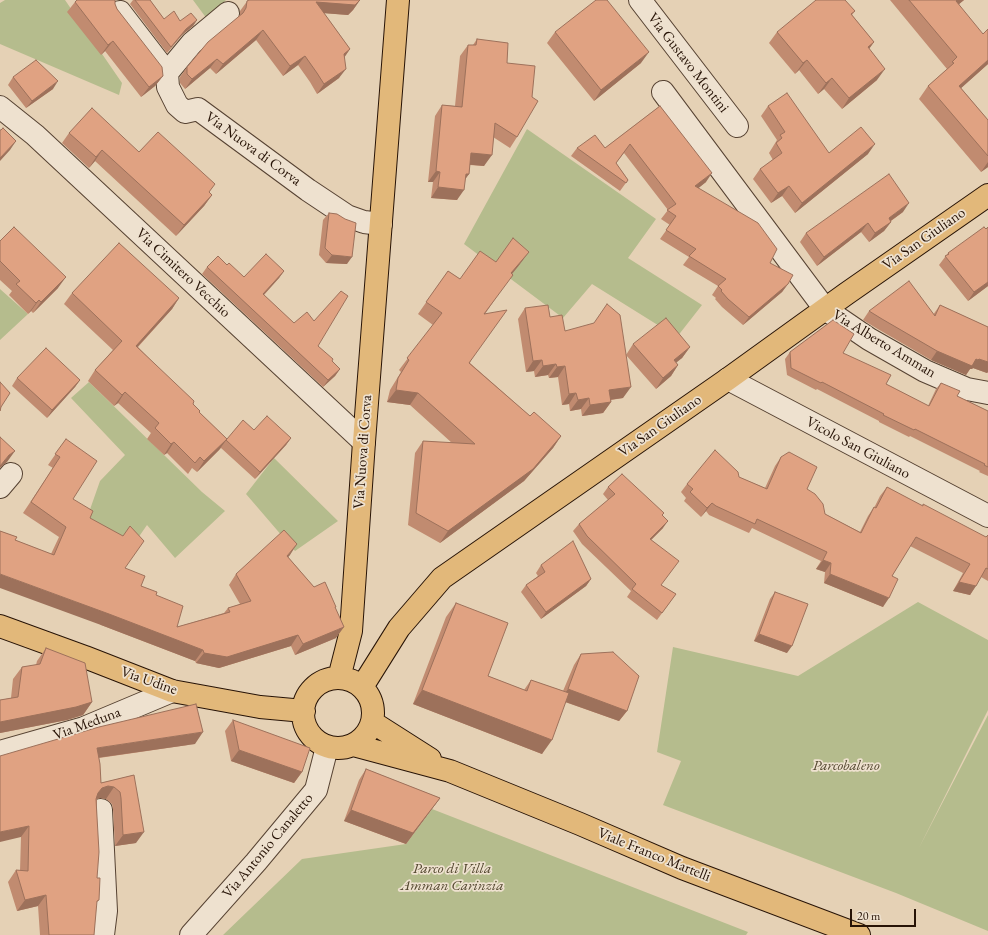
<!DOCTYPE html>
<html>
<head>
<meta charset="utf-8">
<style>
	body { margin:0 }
	#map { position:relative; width:988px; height:935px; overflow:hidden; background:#e5d1b5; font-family:"EB Garamond",serif }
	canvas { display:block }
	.scale { position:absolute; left:850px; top:909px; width:66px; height:18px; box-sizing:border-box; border:2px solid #271306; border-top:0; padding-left:5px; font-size:12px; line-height:14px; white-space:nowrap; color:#271306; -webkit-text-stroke:3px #eee1cf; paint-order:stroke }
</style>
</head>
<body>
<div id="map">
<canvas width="988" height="935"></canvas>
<div class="scale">20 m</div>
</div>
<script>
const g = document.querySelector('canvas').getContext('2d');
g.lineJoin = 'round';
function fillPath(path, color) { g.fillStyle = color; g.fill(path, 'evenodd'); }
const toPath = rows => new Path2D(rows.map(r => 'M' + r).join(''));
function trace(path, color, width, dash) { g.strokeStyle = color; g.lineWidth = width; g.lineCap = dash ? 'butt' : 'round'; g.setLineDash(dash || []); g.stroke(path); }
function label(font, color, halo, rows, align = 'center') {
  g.font = font + ' "EB Garamond",serif'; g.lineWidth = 3.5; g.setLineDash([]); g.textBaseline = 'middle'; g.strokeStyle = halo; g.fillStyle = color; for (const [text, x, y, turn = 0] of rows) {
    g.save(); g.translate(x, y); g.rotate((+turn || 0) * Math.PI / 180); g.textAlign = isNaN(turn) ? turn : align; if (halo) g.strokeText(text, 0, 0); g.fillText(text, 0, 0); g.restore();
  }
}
fillPath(toPath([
	[5,0,65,0,122,83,119,95,0,44,0,3],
	[193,0,226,0,207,19],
	[527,129,656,219,628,258,702,305,677,337,592,284,563,318,464,244],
	[0,289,28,314,0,340],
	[89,382,202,492,225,511,175,558,147,525,129,551,87,518,100,481,125,455,71,398],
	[274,458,338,521,295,551,246,494],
	[918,602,988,640,988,710,919,848,988,715,988,931,896,893,663,805,681,761,657,752,673,647,798,676],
	[432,809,748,932,746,935,223,935,302,859,406,844]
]), '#b5bc8d');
const minor = toPath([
	[640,0,737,126],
	[120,12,167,73],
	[228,13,192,43,167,73,168,87,177,105,185,112,198,109,308,190,347,216,364,222,381,224],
	[663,92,825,309,869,339,925,371,967,389,988,393],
	[0,107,35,135,364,442],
	[728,379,988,516],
	[0,487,11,474],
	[0,752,84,728,172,691],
	[101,810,106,911,103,935],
	[191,935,256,862,316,790,327,747]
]);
const major = toPath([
	[0,626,85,657,172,691,260,707,304,711],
	[339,678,351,631,364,442,398,0],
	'303 713a35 35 0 1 1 70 0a35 35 0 1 1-70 0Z',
	[362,687,399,628,442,578,728,379,846,294,988,195],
	[372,722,430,759],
	[353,745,450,771,580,824,682,868,859,935]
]);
trace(minor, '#564232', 24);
trace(major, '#271306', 24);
trace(minor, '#eee1cf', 22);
trace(major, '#e2b87a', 22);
fillPath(toPath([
	[76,0,115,0,115,4,117,9,163,76,155,86,141,97,105,51,101,55,67,12,75,2,76,1],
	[133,0,150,0,164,19,180,21,197,20,193,26,182,35,167,53,130,4],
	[248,0,360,0,353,10,348,15,324,13,350,49,344,58,339,78,317,94,310,82,298,65,283,76,256,40,216,74,210,68,185,89,180,83,180,77,187,67,240,15,240,11],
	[890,0,964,0,959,4,988,64,961,88,988,120,988,167,981,172,919,99,928,86,947,69],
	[855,11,852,15,874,42,869,49,877,80,842,109,824,89,818,94,799,70,795,74,769,43,777,32],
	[555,32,641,63,594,101,547,43],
	[477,39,507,63,517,137,510,148,493,137,484,166,470,165,469,174,465,179,457,200,431,198,433,182,428,182,435,116,442,105,455,106,460,56,468,45,473,45],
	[13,77,53,89,26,108,8,85],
	[660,106,706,182,698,188,770,263,788,284,782,292,743,325,722,307,715,299,716,298,712,295,718,286,683,265,689,257,660,239,670,225,661,219,668,210,624,153,616,163,628,180,620,191,571,156,577,148,605,148],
	[768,106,829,153,868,154,795,213,782,196,771,203,753,179,760,169,773,160,769,153,777,140,761,116],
	[69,133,139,152,209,193,212,195,204,206,176,236,95,161,89,168,62,143],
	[903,212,891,221,891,222,884,231,869,242,861,232,817,266,800,242,806,233],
	[329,213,347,264,326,263,319,255,323,220],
	[988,227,988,286,968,301,939,265,948,253],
	[0,241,58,288,33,313,31,311,28,314,9,295,12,291,0,280],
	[496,262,520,264,512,274,485,314,470,363,530,416,561,436,553,448,524,481,440,543,408,525,415,453,423,441,452,443,410,405,387,402,390,390,401,372,399,370,433,325,418,314,448,271,460,279],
	[227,265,244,277,284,271,279,278,264,295,318,346,340,369,335,376,323,387,202,274,207,267],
	[72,293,179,298,172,309,138,347,193,404,199,412,227,439,254,430,291,438,286,445,255,479,221,448,197,472,192,468,188,474,167,453,164,455,147,439,151,433,118,403,114,406,88,381,95,370,113,350,64,304],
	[940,305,988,327,988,372,987,373,973,368,972,369,970,369,966,375,931,360,876,328,863,320,869,311,933,315],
	[525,308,550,317,565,331,626,355,633,344,690,347,682,358,676,362,678,365,671,376,656,389,626,355,623,398,611,400,611,402,603,413,582,416,581,409,570,411,569,404,562,405,558,377,549,378,548,375,535,377,534,371,526,372,518,319],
	[790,352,843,353,886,384,928,406,936,389,941,383,957,396,988,411,988,476,979,472,980,471,910,436,909,437,879,422,879,421,817,389,816,390,787,375,785,359],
	[17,378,80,380,75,387,47,418,12,386],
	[66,439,73,499,90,518,125,568,141,586,156,595,177,627,224,613,228,608,240,604,229,585,236,574,290,555,288,557,314,587,335,608,336,638,295,655,291,646,219,668,196,663,195,661,101,625,0,531,17,537,15,540,51,554,59,537,23,513,53,468,48,465],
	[781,457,807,489,825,514,860,532,868,516,874,507,874,508,880,496,887,487,922,506,986,537,988,535,988,581,981,577,970,595,953,591,963,573,910,546,892,576,883,607,824,583,825,572,816,569,821,561,752,528,749,533,709,515,706,511,701,517,684,501,686,498,681,492,687,484,739,477,765,488,775,466],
	[608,487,664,513,662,515,663,528,651,540,661,585,676,594,657,620,627,597,631,591,582,544,573,531,579,524,608,500,603,494],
	[541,565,591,579,586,586,541,619,521,592,526,585,538,576,536,573],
	[775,592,787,653,754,641,770,599],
	[456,603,488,676,524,690,531,680,563,691,574,665,581,654,627,711,619,721,565,702,542,754,413,704,446,617],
	[46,648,92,702,83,715,67,720,0,733,0,700,11,698,13,679,22,667,36,665,37,661],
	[233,720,302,772,294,783,231,761,225,731],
	[195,744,99,758,101,783,134,775,136,843,115,846,113,809,112,804,106,799,100,798,97,799,97,878,99,900,96,903,94,935,40,935,38,906,17,911,8,882,16,870,20,871,21,837,0,756],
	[366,769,440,798,406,844,344,821,359,780]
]), '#c18b70');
fillPath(toPath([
	[360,0,353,10,348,15,309,12,316,2],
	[957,0,964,0,947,14,956,1],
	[197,20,193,26,182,35,167,53,186,29],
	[263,30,256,40,216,74,223,64],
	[113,41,105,51,101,55,108,45],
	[874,42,866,53,868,47],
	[350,49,343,59,344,54],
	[649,52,641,63,594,101,601,90],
	[305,56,298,65,283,76,290,66],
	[217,59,210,68,185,89,192,79],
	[807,60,799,70,795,74,803,63],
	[988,60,988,64,950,98,959,86],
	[346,69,339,78,317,94,324,84],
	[885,69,877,80,842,109,849,98],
	[163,76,155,86,141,97,149,87],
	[832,78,824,89,818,94,826,83],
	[58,81,53,89,26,108,32,101],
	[16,141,10,150,0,161,0,158],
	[875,144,868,154,795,213,802,203],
	[102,150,95,161,89,168,96,157],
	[471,153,492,155,484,166,463,164],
	[988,162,988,167,981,172],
	[436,171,440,172,433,182,428,182],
	[712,173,706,182,690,195,695,186],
	[466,174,469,174,461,185],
	[789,186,782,196,771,203,778,193],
	[438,187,464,190,457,200,431,198],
	[212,195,204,206,176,236,184,225],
	[909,203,903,212,882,227,889,218],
	[891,222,884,231,869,242,875,233],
	[868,223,861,232,817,266,824,257],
	[529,252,520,264,503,285,511,273],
	[332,255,352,257,347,264,326,263],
	[284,271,279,278,258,301,263,294],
	[66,277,58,288,33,313,41,302],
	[988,282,988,286,968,301,974,292],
	[788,284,782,292,743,325,749,317],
	[179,298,172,309,129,356,136,346],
	[39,300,31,311,28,314,36,303],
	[690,347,682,358,666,371,674,360],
	[937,351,976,359,979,359,988,362,988,372,987,373,973,368,972,369,970,369,966,375,931,360],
	[542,360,534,371,526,372,533,361],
	[556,364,548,375,535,377,543,366],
	[678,365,671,376,656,389,663,378],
	[565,366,558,377,549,378,557,367],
	[340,369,335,376,323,387,328,380],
	[80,380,75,387,47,418,52,410],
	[631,387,623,398,601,401,609,390],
	[396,390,418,393,410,405,387,402],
	[125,392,118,403,114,406,122,395],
	[576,393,569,404,562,405,569,394],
	[589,398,581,409,570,411,578,400],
	[611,402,603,413,582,416,590,405],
	[561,436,553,448,524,481,440,543,448,531],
	[291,438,286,445,255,479,260,472],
	[227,439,219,450,197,472,204,461],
	[174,442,167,453,164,455,171,444],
	[15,451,7,462,0,468,0,466,9,455],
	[712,503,706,511,701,517,707,508],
	[668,521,663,528,645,546,650,539],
	[297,544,290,555,280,566,287,556],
	[823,560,831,563,825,572,816,569],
	[0,574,109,614,203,650,195,661,101,625,0,588],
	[830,574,889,598,883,607,824,583],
	[591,579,586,586,541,619,546,612],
	[959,582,976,586,970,595,953,591],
	[344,627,336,638,295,655,303,644],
	[759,634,792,646,787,653,754,641],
	[298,635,291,646,219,668,196,663,204,653],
	[568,689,627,711,619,721,560,700],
	[422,690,552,740,542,754,413,704],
	[92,702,83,715,67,720,0,733,0,722],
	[203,732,195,744,89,759,97,748],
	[239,750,302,772,294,783,231,761],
	[108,786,114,787,106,799,100,798,94,800,98,793,102,788],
	[440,798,406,844,344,821,351,810],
	[29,826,21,837,0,842,0,832],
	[144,832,136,843,115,846,123,835],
	[46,895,38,906,17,911,25,900]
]), '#9d715b');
const building = toPath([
	[77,0,115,0,115,4,117,9,162,67,163,76,149,87,113,41,108,45,75,2,77,0],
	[135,0,150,0,164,19,174,11,180,21,191,13,197,20,186,29,171,47,135,0],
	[249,0,360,0,355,5,316,2,350,49,344,54,346,69,324,84,317,73,305,56,290,66,263,30,223,64,217,59,192,79,187,74,187,67,208,42,243,13,246,8,247,1,249,0],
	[596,0,607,0,649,52,601,90,555,32,596,0],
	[816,0,845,0,855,11,851,14,874,42,868,47,885,69,849,98,832,78,826,83,807,60,803,63,777,32,816,0],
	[909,0,957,0,956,1,983,34,988,29,988,60,959,86,988,120,988,156,928,86,954,63,952,62,957,57,909,0],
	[477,39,508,43,507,63,535,66,532,97,538,101,517,137,495,123,492,155,471,153,469,174,466,174,464,190,438,187,440,172,436,171,442,105,462,107,468,45,476,45,477,39],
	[36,60,58,81,32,101,13,77,36,60],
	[787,93,829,153,861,127,875,144,802,203,789,186,778,193,760,169,782,153,776,143,782,138,780,135,785,132,768,106,787,93],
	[660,106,712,173,695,186,758,223,777,249,770,263,793,275,788,284,749,317,728,299,721,291,722,290,718,286,726,279,689,256,696,249,666,230,676,216,667,210,676,204,630,144,616,163,628,180,626,183,577,148,595,135,605,148,660,106],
	[92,108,139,152,158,132,215,184,209,192,212,195,184,225,102,150,96,157,69,133,92,108],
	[3,128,16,141,0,158,0,130,1,130,3,128],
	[889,174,909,203,889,218,891,222,875,233,868,223,824,257,806,233,889,174],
	[329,213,337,214,345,219,356,223,352,257,332,255,325,248,329,213],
	[14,227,66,277,41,302,39,300,36,303,16,284,20,281,0,261,0,241,14,227],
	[984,227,986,229,988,227,988,282,974,292,945,256,949,254,948,253,984,227],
	[513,238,529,252,511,273,513,275,484,314,507,310,469,363,530,416,534,412,561,436,533,469,448,531,416,513,423,441,475,444,418,393,396,390,398,378,409,360,407,358,442,313,426,302,448,271,460,279,480,251,496,262,513,238],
	[119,243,179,298,136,346,194,401,193,404,200,411,199,412,227,439,204,461,200,457,195,463,174,442,171,444,155,428,159,423,125,392,122,395,95,370,122,341,72,293,119,243],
	[266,254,284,271,263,294,294,323,307,312,314,321,341,291,348,296,318,346,333,359,332,361,340,369,328,380,207,267,218,256,227,265,229,263,244,277,266,254],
	[909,281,935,316,940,305,988,327,988,362,979,359,978,360,976,359,972,366,937,351,882,319,869,311,909,281],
	[607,304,620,315,631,387,609,390,611,402,590,405,589,398,578,400,576,393,569,394,565,366,557,367,556,364,543,366,542,360,533,361,525,308,548,305,550,317,562,315,565,331,594,323,607,304],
	[666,318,690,347,674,360,678,365,663,378,633,344,666,318],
	[833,320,854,334,843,353,891,375,886,384,929,406,941,383,960,391,957,396,988,411,988,467,984,465,985,464,915,429,914,430,883,415,884,414,822,382,821,383,791,368,790,352,833,320],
	[46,348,80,380,52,410,17,378,46,348],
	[0,382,10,393,1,407,0,411,0,382],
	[267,416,291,438,260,472,226,440,227,439,243,420,254,430,267,416],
	[0,437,15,451,9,455,0,466,0,437],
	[66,439,97,461,73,499,93,511,90,518,123,536,130,526,144,541,125,568,145,576,141,586,157,592,156,595,183,606,177,627,230,612,228,608,251,601,236,574,284,530,297,544,287,556,314,587,325,582,336,607,335,607,344,627,303,644,298,635,227,657,204,653,203,650,109,614,0,574,0,531,17,537,15,540,54,555,66,527,31,502,60,457,55,454,66,439],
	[715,450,738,472,739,477,767,489,781,457,789,452,817,467,807,489,815,494,823,504,825,514,861,533,874,507,876,508,887,487,923,506,923,504,986,537,988,535,988,569,986,568,976,586,959,582,970,564,916,537,892,576,898,579,889,598,830,574,831,563,823,560,827,552,757,519,755,524,716,506,712,503,707,508,690,492,693,489,687,484,715,450],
	[622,474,664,513,662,515,668,521,650,539,679,561,661,585,676,594,662,613,632,589,636,584,587,536,579,524,615,494,608,487,622,474],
	[573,541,591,579,546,612,526,585,545,572,541,565,573,541],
	[775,592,808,604,792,646,759,634,775,592],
	[456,603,508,623,488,676,527,691,531,680,569,693,552,740,422,690,456,603],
	[46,648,85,663,92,702,76,707,0,722,0,700,18,697,22,667,40,664,46,648],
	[613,652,639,676,627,711,568,689,581,654,613,652],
	[196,704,203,732,97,748,100,764,101,783,134,775,144,832,123,835,121,798,120,792,114,787,108,786,102,788,98,793,96,799,99,852,97,878,100,878,99,900,97,901,94,935,49,935,46,895,25,900,16,870,28,871,29,826,0,832,0,756,99,727,196,704],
	[233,720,310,748,302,772,239,750,233,720],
	[366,769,440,798,413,833,351,810,366,769]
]);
fillPath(building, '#e0a282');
trace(building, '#9d715b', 1);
label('15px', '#271306', '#eee1cf', [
	["Via Gustavo Montini",688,63,52],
	["Via Nuova di Corva",253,149,36],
	["Via San Giuliano",924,239,-35],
	["Via Cimitero Vecchio",183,273,43],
	["Via Alberto Amman",884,344,31],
	["Via San Giuliano",660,426,-35],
	["Vicolo San Giuliano",858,448,28],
	["Via Nuova di Corva",363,452,-86],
	["Via Udine",149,681,19],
	["Via Meduna",87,724,-20],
	["Via Antonio Canaletto",268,846,-50],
	["Viale Franco Martelli",654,855,22]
]);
label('italic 15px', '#52462e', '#eee1cf', [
	["Parcobaleno",846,766],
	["Parco di Villa",452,869],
	["Amman Carinzia",452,886]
]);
</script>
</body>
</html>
